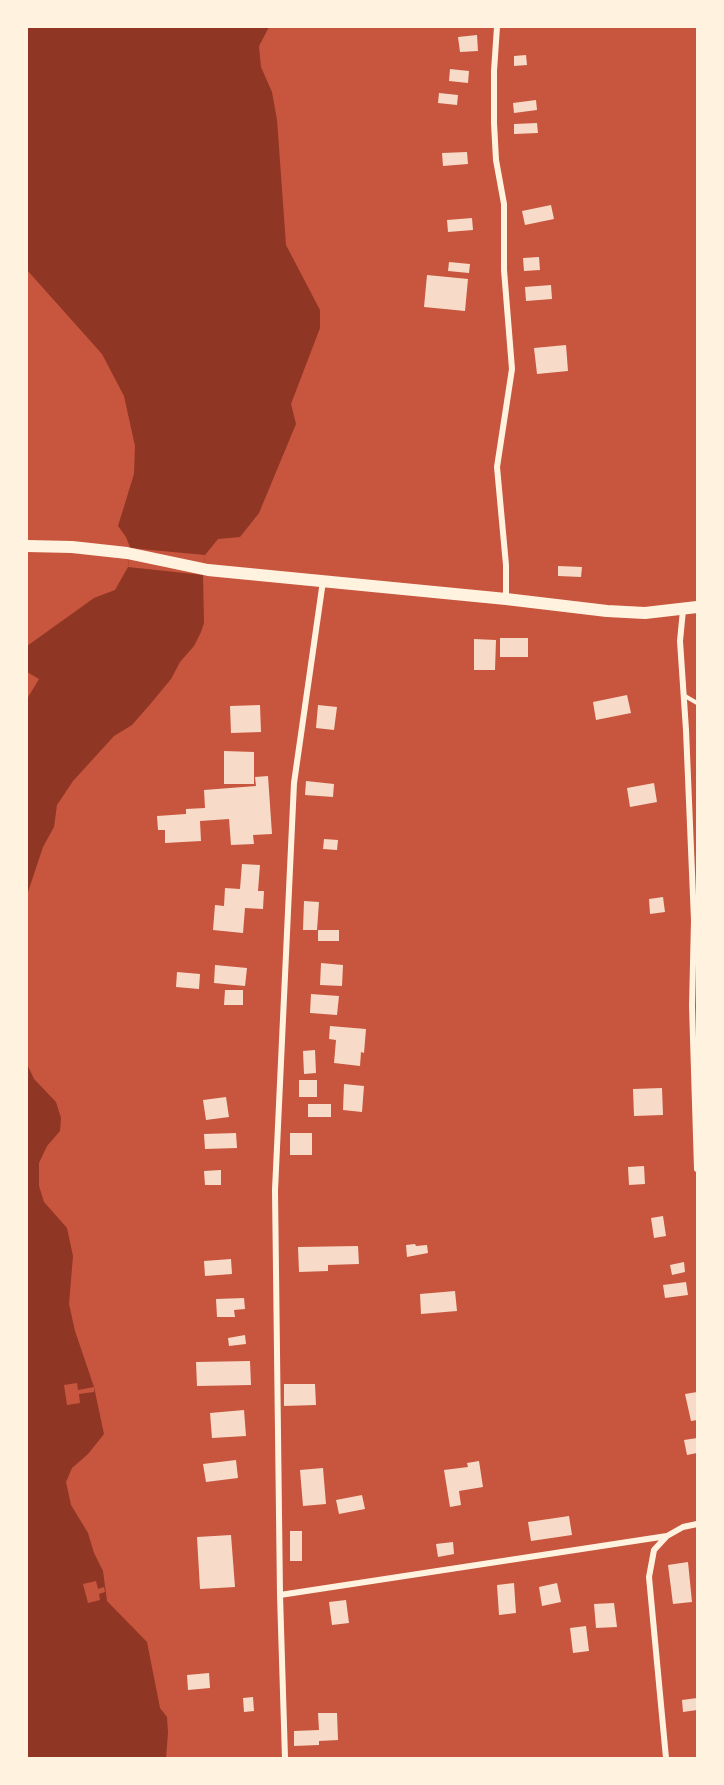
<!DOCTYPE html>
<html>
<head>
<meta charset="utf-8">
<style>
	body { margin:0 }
	#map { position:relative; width:724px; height:1785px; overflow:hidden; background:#c8553d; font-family:Barlow,sans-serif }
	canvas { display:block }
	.frame { position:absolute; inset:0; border:28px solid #fff3e0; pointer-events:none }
</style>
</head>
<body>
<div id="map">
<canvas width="724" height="1785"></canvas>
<div class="frame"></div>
</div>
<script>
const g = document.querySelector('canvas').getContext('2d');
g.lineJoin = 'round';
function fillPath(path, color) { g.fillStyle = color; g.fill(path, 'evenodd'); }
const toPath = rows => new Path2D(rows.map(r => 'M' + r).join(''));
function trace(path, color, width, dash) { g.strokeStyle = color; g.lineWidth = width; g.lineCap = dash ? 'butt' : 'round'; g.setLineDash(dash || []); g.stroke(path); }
fillPath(toPath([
	[27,27,269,27,259,46,261,67,272,92,277,120,286,245,320,310,320,328,291,404,296,424,259,513,240,537,218,539,205,555,203,575,204,623,201,632,194,646,180,662,171,679,152,702,132,725,114,736,73,781,57,805,54,827,43,847,27,895,27,699,39,679,27,672,27,646,94,598,115,590,128,567,130,547,126,537,118,526,134,474,135,446,124,396,102,354,27,270],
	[27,1064,34,1079,56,1102,61,1118,60,1131,47,1146,39,1163,39,1186,44,1202,67,1228,73,1256,69,1304,75,1331,94,1387,104,1434,88,1454,72,1468,66,1482,71,1505,88,1533,94,1553,103,1571,107,1601,147,1642,160,1708,167,1717,168,1733,166,1758,27,1758]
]), '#8f3625');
fillPath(toPath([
	[130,548,205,555,203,575,128,567],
	[77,1383,78,1390,94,1387,94,1392,79,1394,80,1403,67,1405,64,1385],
	[96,1581,98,1589,104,1587,105,1592,99,1594,100,1600,88,1603,83,1584]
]), '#c8553d');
fillPath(toPath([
	[477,35,478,51,460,52,458,37],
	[526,55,527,65,514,66,514,56],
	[450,69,469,71,468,83,449,81],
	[439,93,458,95,457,105,438,103],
	[536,100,537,110,514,113,513,103],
	[537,123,538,133,514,134,514,124],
	[467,152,468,164,443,166,442,153],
	[551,205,554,219,525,225,522,211],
	[472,218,473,230,448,232,447,220],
	[539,257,540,270,524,271,523,258],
	[449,262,470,264,469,273,448,271],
	[427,275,468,279,465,311,424,307],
	[551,285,552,299,526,301,525,287],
	[566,345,568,371,537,374,534,348],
	[558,566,582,567,581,577,558,576],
	[500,638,528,638,528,657,500,657],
	[474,639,496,640,495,670,474,670],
	[627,695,631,713,596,720,593,702],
	[260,705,261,732,231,733,230,706],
	[318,705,337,707,334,730,316,728],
	[224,751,254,752,254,784,224,784],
	[268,776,272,834,253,835,254,844,231,845,229,819,200,821,201,841,165,843,165,830,158,830,157,816,186,814,186,809,205,808,204,790,256,786,255,777],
	[306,781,334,784,333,797,305,795],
	[654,783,657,802,630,807,627,788],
	[324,839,338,840,337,850,323,849],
	[242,864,260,865,258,891,264,891,263,909,245,908,243,933,213,930,215,905,224,906,225,888,240,889],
	[663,897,665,912,650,914,649,899],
	[304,901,319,902,317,930,303,930],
	[318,930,339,930,339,941,318,941],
	[321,963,343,965,342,986,320,985],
	[215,965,247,968,245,986,214,983],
	[177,972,200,974,199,989,176,987],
	[225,990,243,990,243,1005,224,1005],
	[311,994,339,996,337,1015,310,1013],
	[330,1026,366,1029,364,1053,361,1052,360,1066,334,1063,336,1040,329,1039],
	[315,1050,316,1073,304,1074,303,1051],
	[299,1080,317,1080,317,1097,299,1097],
	[344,1084,364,1086,362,1112,343,1110],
	[662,1088,663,1115,634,1116,633,1089],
	[226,1097,229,1117,206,1120,203,1100],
	[308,1104,331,1104,331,1117,308,1117],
	[236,1133,237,1148,205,1149,204,1134],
	[290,1133,312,1133,312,1155,290,1155],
	[644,1166,645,1184,629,1185,628,1167],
	[221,1170,221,1185,205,1185,204,1171],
	[663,1216,666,1236,654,1238,651,1218],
	[415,1244,416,1246,427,1245,428,1253,407,1257,406,1245],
	[358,1246,359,1264,328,1265,328,1271,299,1272,298,1247],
	[231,1259,232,1274,205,1276,204,1261],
	[684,1262,685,1272,672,1275,670,1265],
	[686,1282,688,1295,665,1298,663,1285],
	[455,1291,457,1311,421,1314,420,1294],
	[244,1298,245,1309,234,1310,235,1317,217,1317,216,1299],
	[245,1335,246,1344,229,1346,228,1338],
	[250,1361,251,1385,197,1386,196,1362],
	[284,1384,315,1384,316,1405,284,1406],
	[697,1392,697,1420,691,1421,685,1394],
	[244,1410,246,1436,212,1438,210,1413],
	[697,1438,697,1453,687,1455,684,1440],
	[236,1460,238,1478,206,1482,203,1464],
	[479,1461,483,1487,459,1491,461,1505,450,1507,444,1470,468,1467,467,1463],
	[323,1468,326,1504,303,1506,300,1470],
	[362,1495,365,1509,339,1514,336,1500],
	[569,1516,572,1535,531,1541,528,1522],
	[290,1531,302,1531,302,1561,290,1561],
	[231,1535,235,1587,200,1589,197,1537],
	[453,1542,454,1554,438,1557,436,1544],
	[688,1562,692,1602,673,1604,668,1565],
	[514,1583,516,1613,499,1615,497,1585],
	[557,1583,561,1602,542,1606,539,1587],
	[346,1600,349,1623,332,1625,329,1602],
	[614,1603,617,1627,596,1628,594,1604],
	[586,1626,589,1651,573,1653,570,1628],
	[209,1673,210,1688,188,1690,187,1675],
	[253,1697,254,1711,244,1712,243,1698],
	[697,1698,697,1710,683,1712,682,1700],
	[318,1713,337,1713,338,1740,319,1741,319,1745,294,1746,294,1731,319,1730]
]), '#f7dbc8');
trace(toPath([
	[685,696,697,703]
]), '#fff3e0', 4);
trace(toPath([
	[497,27,494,71,494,123,496,160,504,204,504,270,512,369,497,467,506,565,506,598],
	[683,610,680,641,686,730,694,920,692,1006,697,1169],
	[666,1537,654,1550,649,1577,666,1758],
	[280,1595,667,1536,683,1527,697,1524],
	[285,1758,280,1595,275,1190,294,783,323,581]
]), '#fff3e0', 6);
trace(toPath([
	[27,546,72,547,127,553,208,570,506,599,607,611,645,613,697,607]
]), '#fff3e0', 12);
</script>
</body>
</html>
